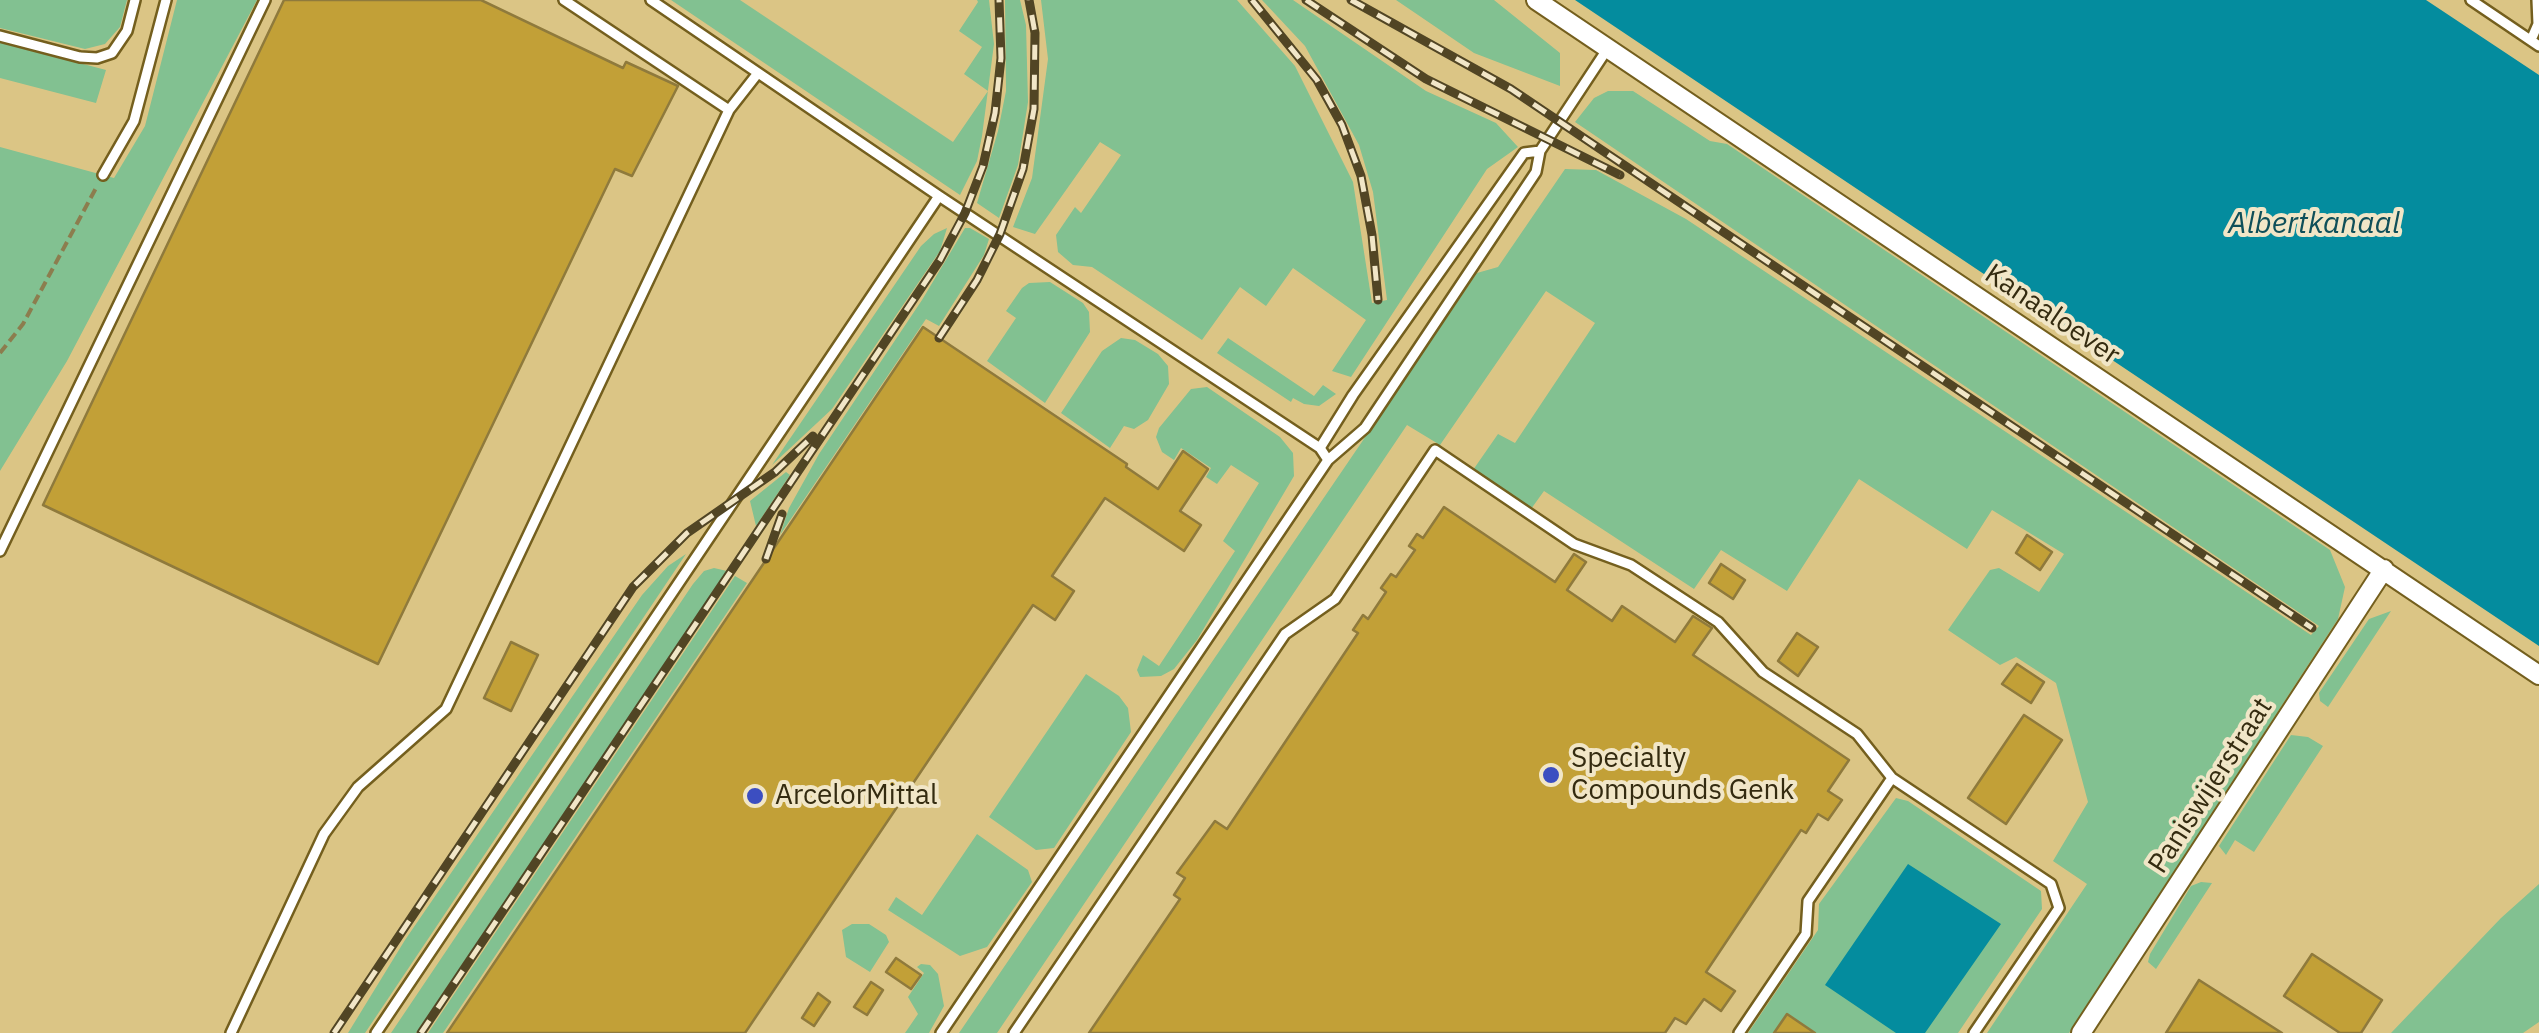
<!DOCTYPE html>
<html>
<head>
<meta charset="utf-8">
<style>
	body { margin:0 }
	canvas { display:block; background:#dbc585 }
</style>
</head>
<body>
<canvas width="2539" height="1033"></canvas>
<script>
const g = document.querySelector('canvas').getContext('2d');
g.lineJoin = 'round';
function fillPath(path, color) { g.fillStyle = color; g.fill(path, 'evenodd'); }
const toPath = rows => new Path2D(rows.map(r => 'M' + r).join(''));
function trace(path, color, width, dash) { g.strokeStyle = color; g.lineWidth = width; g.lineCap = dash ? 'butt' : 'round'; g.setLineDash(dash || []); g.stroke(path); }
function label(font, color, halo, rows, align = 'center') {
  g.font = font + ' "IBM Plex Sans",sans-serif'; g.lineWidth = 8; g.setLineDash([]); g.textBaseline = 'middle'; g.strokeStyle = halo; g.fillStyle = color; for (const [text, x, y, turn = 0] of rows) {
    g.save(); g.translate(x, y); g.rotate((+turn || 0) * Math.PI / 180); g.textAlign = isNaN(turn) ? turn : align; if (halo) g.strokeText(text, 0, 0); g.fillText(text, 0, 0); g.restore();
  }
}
fillPath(toPath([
	[0,0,127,0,120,27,105,44,85,49,0,28],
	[177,0,257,0,67,361,0,471,0,147,114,178,145,126],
	[671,0,740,0,953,142,988,91,964,74,982,47,959,31,978,2,977,0,989,0,994,44,982,136,977,161,960,195],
	[1005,0,1020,0,1026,25,1028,102,1018,165,999,218,977,203,998,131,1006,91],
	[1041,0,1237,0,1295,66,1353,182,1372,303,1387,300,1373,192,1359,145,1305,46,1262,0,1293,0,1426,91,1496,123,1518,147,1487,169,1351,377,1332,371,1366,320,1293,268,1266,306,1240,287,1202,340,1092,267,1073,265,1058,252,1056,235,1075,207,1081,213,1121,155,1100,142,1035,234,1013,227,1032,178,1048,59],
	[1396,0,1494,0,1560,53,1560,86,1474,53],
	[0,42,106,70,96,103,0,78],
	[1608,91,1633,91,1710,141,1727,144,2330,550,2345,587,2338,619,2069,1033,1987,1033,2087,884,2053,861,2088,802,2056,683,2016,657,2000,665,1948,630,1990,570,1999,568,2039,592,2064,554,1992,510,1967,549,1859,479,1787,591,1721,550,1694,589,1544,491,1531,509,1473,470,1498,434,1515,443,1595,323,1546,291,1440,445,1407,425,997,1033,959,1033,1477,273,1498,267,1565,169,1596,170,1686,219,2311,635,2319,626,1575,122,1594,98],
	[947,228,940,251,832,409,772,465,921,246,934,234],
	[965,228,970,228,989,239,984,255,939,326,926,319,780,535,789,508,819,454,922,300],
	[1050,282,1083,303,1089,312,1090,332,1045,403,987,361,1016,318,1006,311,1022,288,1029,283],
	[1121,338,1135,340,1158,354,1168,366,1169,384,1148,420,1134,429,1124,426,1110,448,1061,413,1102,351],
	[1228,338,1314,396,1323,385,1336,394,1319,406,1304,404,1293,398,1291,402,1217,353],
	[1207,387,1280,437,1293,453,1294,476,1197,640,1174,669,1161,676,1140,677,1137,670,1143,655,1159,666,1235,551,1223,541,1259,483,1231,465,1217,484,1206,477,1211,468,1181,448,1174,460,1162,452,1156,437,1159,428,1191,389],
	[786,472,790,475,756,526,750,501],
	[686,554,365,1033,348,1033,405,940,642,595,668,566],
	[714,568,727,571,416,1033,391,1033,693,584,704,571],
	[735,576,747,583,443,1033,428,1033],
	[2391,611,2328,707,2320,701,2319,693,2369,619],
	[1086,674,1119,696,1128,708,1131,732,1054,848,1036,850,989,817],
	[2291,735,2308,737,2323,746,2254,852,2235,840,2226,855,2219,846],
	[1896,798,1908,801,2041,891,2042,909,1958,1033,1748,1033,1818,930,1819,904],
	[977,834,1028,870,1032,882,987,947,960,956,888,910,896,897,922,915],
	[2201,882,2212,883,2156,969,2148,962,2150,954,2191,886],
	[2539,884,2539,1022,2523,1033,2391,1033,2501,918],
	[852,924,869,924,886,935,889,942,870,972,846,957,842,930],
	[921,964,930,965,938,974,944,1006,929,1033,905,1033,918,1014,908,997,924,973,917,967]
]), '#82c191');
fillPath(toPath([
	[1575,0,2426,0,2539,75,2539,646],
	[1908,864,2001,924,1925,1033,1896,1033,1825,985]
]), '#048c9e');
const building = toPath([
	[284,0,481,0,623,68,626,62,678,86,632,176,615,169,378,664,43,505,284,0],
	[923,327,1127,464,1126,467,1158,489,1183,451,1208,469,1180,511,1201,525,1184,551,1105,498,1052,576,1074,591,1055,620,1033,605,745,1033,447,1033,923,327],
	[1444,507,1555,582,1574,554,1586,562,1567,590,1612,621,1622,606,1675,642,1693,616,1712,628,1693,655,1849,760,1828,791,1842,800,1828,820,1818,814,1806,833,1801,830,1706,972,1735,991,1721,1011,1704,999,1686,1024,1675,1018,1665,1033,1089,1033,1180,899,1174,895,1185,878,1177,873,1215,821,1227,829,1358,633,1353,630,1363,615,1368,619,1386,592,1381,588,1391,574,1396,577,1415,550,1409,546,1417,534,1423,538,1444,507],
	[2027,535,2052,552,2040,570,2016,553,2027,535],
	[1721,564,1745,580,1733,599,1709,583,1721,564],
	[1797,633,1818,647,1798,676,1778,661,1797,633],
	[511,642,538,655,511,711,484,698,511,642],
	[2017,664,2044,682,2031,703,2002,684,2017,664],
	[2024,715,2062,740,2006,824,1968,798,2024,715],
	[2312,954,2382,1000,2361,1033,2340,1033,2284,996,2312,954],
	[896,958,921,975,911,989,886,972,896,958],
	[2199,980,2282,1033,2166,1033,2199,980],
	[871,982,883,990,867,1015,854,1007,871,982],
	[818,993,830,1002,814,1026,802,1018,818,993],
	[1787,1014,1815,1033,1774,1033,1787,1014]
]);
fillPath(building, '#c2a037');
trace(building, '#8f7a3c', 2.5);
const lane = toPath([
	[564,0,729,110],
	[651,0,939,196,1320,448],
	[2471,0,2539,46],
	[0,36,80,57,97,58,112,53,127,31,135,0],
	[2531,40,2538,24,2537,0],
	[103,175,134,121,166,0],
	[1328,460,1365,428,1536,172,1540,151,1608,48],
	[0,551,265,0],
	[1892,778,2051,884,2059,908,1974,1033],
	[231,1033,324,834,358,787,446,709,729,110,758,73],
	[376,1033,939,196],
	[941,1033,1328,460,1320,448,1353,395,1524,153,1540,151],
	[1014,1033,1285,634,1335,599,1435,450,1574,544,1631,565,1718,622,1763,672,1857,734,1892,778,1808,901,1806,934,1739,1033]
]);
const street = toPath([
	[1536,0,2539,675],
	[2081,1033,2384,569]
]);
trace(lane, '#745f1e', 14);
trace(street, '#745f1e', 22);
trace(toPath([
	[0,353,23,324,96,188]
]), '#8c7d4e', 4, [10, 5]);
trace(lane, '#fff', 9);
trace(street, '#fff', 18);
const rail = toPath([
	[1252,0,1317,80,1342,125,1361,176,1372,235,1378,300],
	[1306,0,1426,79,1620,175],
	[1351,0,1511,89,2312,628],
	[939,338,977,280,1000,234,1023,169,1034,109,1035,33,1029,0],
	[766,559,782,514],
	[334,1033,633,587,687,533,775,472,813,436],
	[421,1033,940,260,965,213,983,166,995,113,1001,58,999,0]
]);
trace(rail, '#514524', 9);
trace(rail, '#f1e6c7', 5, [15]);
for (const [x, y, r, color] of [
	[1551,775,10,"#3c4ec1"],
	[755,796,10,"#3c4ec1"]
]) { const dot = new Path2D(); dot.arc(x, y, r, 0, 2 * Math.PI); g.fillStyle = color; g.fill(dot); trace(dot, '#f1e6c7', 4); }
label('28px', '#342b10', '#f1e6c7', [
	["Kanaaloever",2052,315,34],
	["Paniswijerstraat",2211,786,-57]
]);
label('28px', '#342b10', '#f1e6c7', [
	["Specialty",1571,759],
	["Compounds Genk",1571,791],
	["ArcelorMittal",775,796]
], 'left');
label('italic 30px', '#0f4f59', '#f1e6c7', [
	["Albertkanaal",2314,224]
]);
</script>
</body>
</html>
